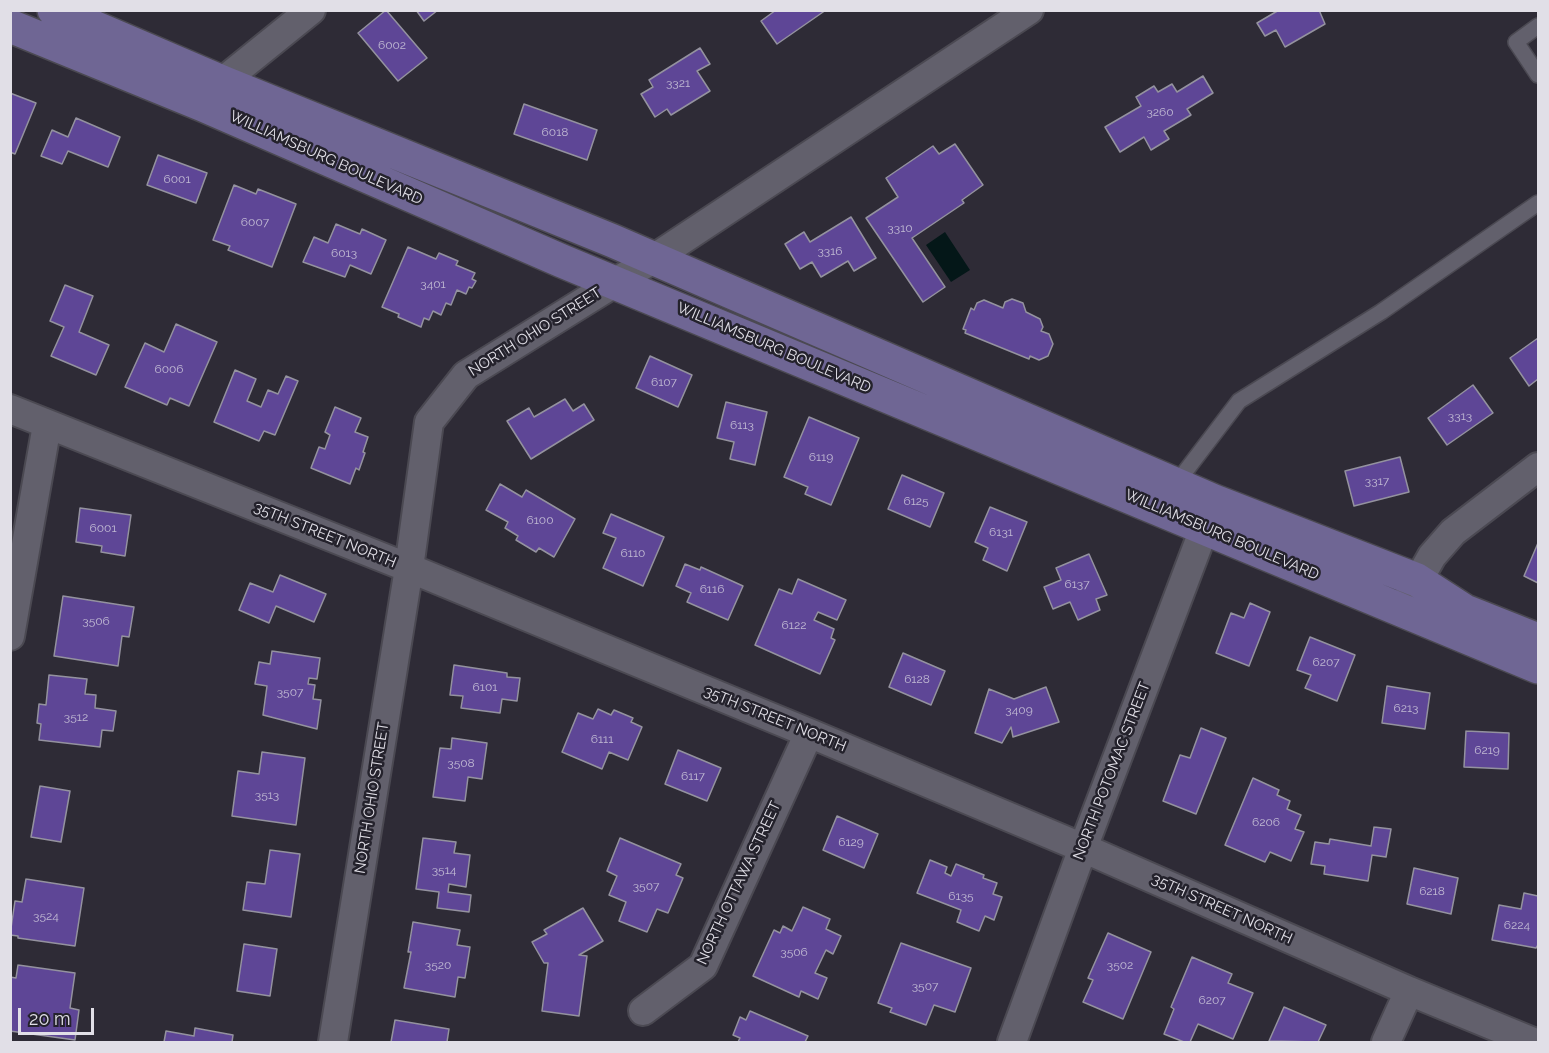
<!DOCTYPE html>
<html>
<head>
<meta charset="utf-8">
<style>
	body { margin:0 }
	#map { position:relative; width:1549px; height:1053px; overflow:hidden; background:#2e2b36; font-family:Raleway,sans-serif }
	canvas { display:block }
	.frame { position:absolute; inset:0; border:12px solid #e1dfe7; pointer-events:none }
	.scale { position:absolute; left:18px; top:1008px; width:76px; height:27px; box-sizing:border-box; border:3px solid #e1dfe7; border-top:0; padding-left:8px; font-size:18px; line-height:21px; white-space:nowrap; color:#e1dfe7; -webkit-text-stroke:4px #24222c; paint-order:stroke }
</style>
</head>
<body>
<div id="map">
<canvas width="1549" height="1053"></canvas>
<div class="frame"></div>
<div class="scale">20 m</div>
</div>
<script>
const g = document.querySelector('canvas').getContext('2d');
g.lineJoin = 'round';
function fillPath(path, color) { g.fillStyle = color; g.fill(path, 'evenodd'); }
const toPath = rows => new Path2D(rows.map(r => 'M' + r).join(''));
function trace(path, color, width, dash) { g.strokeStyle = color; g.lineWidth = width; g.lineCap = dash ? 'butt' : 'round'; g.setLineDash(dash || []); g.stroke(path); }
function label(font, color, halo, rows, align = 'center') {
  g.font = font + ' Raleway,sans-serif'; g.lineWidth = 5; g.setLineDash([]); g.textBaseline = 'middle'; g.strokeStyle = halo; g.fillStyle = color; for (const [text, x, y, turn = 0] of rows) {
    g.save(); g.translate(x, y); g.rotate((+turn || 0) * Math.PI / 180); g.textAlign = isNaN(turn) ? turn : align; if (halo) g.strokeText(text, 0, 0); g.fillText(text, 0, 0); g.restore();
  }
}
fillPath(toPath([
	[945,232,970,270,951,282,926,245]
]), '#041718');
const building = toPath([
	[386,10,427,58,398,81,358,33,386,10],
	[416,10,438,10,424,21,416,10],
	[776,10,826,10,777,44,761,21,776,10],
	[1319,10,1325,24,1285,47,1276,30,1265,36,1257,23,1279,10,1319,10],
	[700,48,710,64,697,71,710,91,671,115,667,109,655,117,641,94,653,87,649,80,700,48],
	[1203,76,1213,93,1187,109,1191,115,1164,131,1169,139,1151,150,1144,137,1120,152,1105,127,1141,106,1136,97,1154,86,1158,92,1172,84,1177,92,1203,76],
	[10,93,36,103,15,154,10,152,10,93],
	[524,104,597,130,587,160,514,134,524,104],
	[76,118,120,137,108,167,68,151,62,164,41,156,52,130,68,137,76,118],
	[955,144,983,185,962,200,964,203,912,238,945,287,923,302,866,218,898,197,886,178,933,146,939,154,955,144],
	[158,155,207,173,196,203,147,185,158,155],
	[234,185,256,194,258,189,296,204,272,267,228,250,230,246,213,240,234,185],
	[851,217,876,258,854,271,848,261,821,277,812,262,800,269,785,244,804,232,810,242,851,217],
	[336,224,360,234,362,229,386,240,371,274,350,265,345,277,303,262,314,237,328,243,336,224],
	[408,247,436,259,439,253,458,261,456,265,475,273,472,279,476,281,472,288,469,287,466,294,457,290,451,305,446,303,441,315,433,311,429,320,424,318,421,327,398,317,399,314,382,307,408,247],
	[65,285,93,296,79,332,109,345,96,375,51,356,64,327,50,321,65,285],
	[1012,299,1023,303,1026,312,1040,319,1043,327,1041,331,1049,334,1053,344,1048,356,1039,360,1030,356,1029,359,965,333,966,330,963,329,971,308,974,310,977,303,984,300,1003,308,1005,302,1012,299],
	[176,324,217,342,189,406,170,398,167,405,125,387,145,343,164,352,176,324],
	[1538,338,1538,379,1529,386,1510,358,1538,338],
	[650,356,692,375,678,407,636,388,650,356],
	[235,370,256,379,247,401,261,407,268,390,278,394,286,376,298,381,275,435,264,431,259,441,214,422,235,370],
	[1473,385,1493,413,1447,445,1428,418,1473,385],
	[565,399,573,411,584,404,594,420,531,459,507,421,529,408,534,417,565,399],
	[726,402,767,412,755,465,730,459,734,442,717,438,726,402],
	[335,407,361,418,355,432,368,437,363,452,365,453,359,470,356,468,350,484,311,468,319,447,325,449,330,435,325,432,335,407],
	[809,417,859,438,831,505,805,494,808,487,784,477,809,417],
	[1400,457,1409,492,1354,506,1345,471,1400,457],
	[902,475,944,493,930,527,888,509,902,475],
	[500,484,522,497,526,490,575,519,554,557,539,548,536,552,516,540,518,536,505,528,508,522,486,510,500,484],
	[990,507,1027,522,1007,571,983,560,988,548,975,542,990,507],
	[80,508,131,515,125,556,101,552,102,546,76,542,80,508],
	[611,514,664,537,643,586,603,568,616,538,603,533,611,514],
	[1538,543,1538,583,1524,576,1538,543],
	[1089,554,1107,595,1096,599,1100,610,1078,620,1070,602,1053,609,1044,587,1061,580,1056,568,1089,554],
	[685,564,700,570,701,567,743,586,728,620,687,602,691,593,676,586,685,564],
	[280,575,326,594,314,622,276,606,269,623,239,610,250,583,273,592,280,575],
	[798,579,846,600,837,620,818,612,814,620,834,629,831,638,835,640,820,674,755,645,779,589,792,594,798,579],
	[63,596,134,607,129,637,122,636,118,666,54,656,63,596],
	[1250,603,1270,612,1249,666,1216,653,1231,613,1244,618,1250,603],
	[1310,637,1355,655,1337,701,1305,688,1311,675,1297,670,1310,637],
	[272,651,320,658,317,679,309,678,308,684,315,685,313,699,321,700,317,729,263,715,267,686,255,684,259,662,270,664,272,651],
	[903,653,945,671,931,705,889,687,903,653],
	[454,665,507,673,507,677,520,678,517,701,502,699,500,713,461,708,463,696,450,695,454,665],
	[49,675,87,679,85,694,96,695,95,708,116,711,113,731,102,730,100,747,39,740,41,724,37,723,39,704,46,705,49,675],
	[1387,686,1430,693,1425,729,1382,723,1387,686],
	[1046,687,1059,722,1013,737,1011,727,1002,743,975,733,989,689,1014,699,1046,687],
	[598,709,611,715,614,710,633,718,631,722,642,727,628,760,609,752,602,769,562,752,578,713,593,719,598,709],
	[1201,728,1226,738,1196,814,1163,801,1180,755,1190,758,1201,728],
	[1466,731,1509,733,1508,769,1464,767,1466,731],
	[452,738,487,743,482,779,468,777,465,801,433,797,440,748,451,749,452,738],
	[678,750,721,768,707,801,665,784,678,750],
	[262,752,305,758,296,825,232,816,238,771,259,774,262,752],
	[1253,778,1279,790,1277,795,1290,801,1287,809,1301,815,1295,829,1304,832,1291,861,1270,852,1265,862,1225,845,1253,778],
	[40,786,70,791,61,842,31,837,40,786],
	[837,816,878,834,864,868,823,850,837,816],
	[1374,827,1391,829,1386,857,1372,855,1368,881,1324,874,1325,866,1311,864,1315,842,1329,844,1330,839,1371,846,1374,827],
	[423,838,456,842,454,853,470,855,466,887,449,884,448,892,471,895,469,912,437,908,439,892,416,889,423,838],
	[620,838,681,864,676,875,683,878,668,913,657,909,647,932,619,921,626,902,609,895,617,876,607,871,620,838],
	[270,850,300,854,291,917,243,910,247,882,265,884,270,850],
	[930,860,947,867,945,873,951,876,956,864,984,875,983,878,997,883,993,894,1002,897,994,920,985,916,979,931,957,922,961,910,917,893,930,860],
	[1414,868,1458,878,1451,914,1407,904,1414,868],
	[26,879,84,888,75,946,18,938,18,936,10,935,15,901,22,902,26,879],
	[1524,893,1538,896,1538,945,1536,948,1492,940,1499,905,1521,909,1524,893],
	[803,907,830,919,826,929,841,936,833,954,826,950,815,973,827,978,818,999,801,991,799,997,753,976,774,930,780,933,783,926,792,931,803,907],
	[583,908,603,941,579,955,587,956,579,1016,542,1011,548,963,544,963,532,942,547,934,544,930,583,908],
	[413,922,460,930,457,945,470,947,465,978,458,977,455,997,404,988,411,952,408,952,413,922],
	[1108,933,1151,952,1123,1019,1083,1002,1093,980,1088,978,1108,933],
	[901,943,971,968,955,1012,934,1005,926,1025,890,1012,892,1008,878,1003,901,943],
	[244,944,277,949,270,996,237,991,244,944],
	[1192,957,1232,974,1228,983,1253,993,1233,1039,1198,1024,1190,1042,1184,1042,1164,1034,1174,1009,1171,1007,1192,957],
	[18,965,75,973,70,1008,79,1010,75,1040,10,1031,10,977,16,978,18,965],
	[1284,1007,1326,1025,1318,1042,1269,1041,1284,1007],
	[750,1011,808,1036,805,1042,738,1042,740,1038,733,1035,740,1017,746,1020,750,1011],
	[395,1020,449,1029,447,1042,391,1042,395,1020],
	[195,1028,233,1035,232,1042,164,1042,166,1031,194,1036,195,1028]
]);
fillPath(building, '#5e4696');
trace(building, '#94929f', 1.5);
const lane = toPath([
	[1538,26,1516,42,1538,75],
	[1175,485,1239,401,1381,312,1538,203]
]);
const street = toPath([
	[210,97,222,82,311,10],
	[10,409,409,568,809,733,1083,848,1409,991,1533,1042],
	[1407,600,1432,556,1453,532,1538,467],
	[10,636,47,425],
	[643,1011,703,966,809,733],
	[333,1042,409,568,429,422,466,375,653,259,1029,10],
	[1012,1042,1083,848,1212,508],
	[1386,1042,1409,991]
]);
const secondary = toPath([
	[54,10,222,82,613,241,1214,501,1417,580,1465,611,1538,640],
	[10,26,203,105,562,261,1538,667]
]);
trace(lane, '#4b4952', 18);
trace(street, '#4b4952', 32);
trace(secondary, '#4b4952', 36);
trace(lane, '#62606c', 15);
trace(street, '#62606c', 28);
trace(secondary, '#6f6694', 33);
label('12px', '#c0b9d3', null, [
	["6002",392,45],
	["3321",678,83],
	["3260",1160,112],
	["6018",555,132],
	["6001",177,179],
	["6007",255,222],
	["3310",900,228],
	["3316",830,251],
	["6013",344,253],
	["3401",433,284],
	["6006",169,369],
	["6107",664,382],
	["3313",1460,416],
	["6113",742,425],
	["6119",821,457],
	["3317",1377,481],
	["6125",916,501],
	["6100",540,520],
	["6001",103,528],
	["6131",1001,532],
	["6110",633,553],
	["6137",1077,584],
	["6116",712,589],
	["3506",96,621],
	["6122",794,625],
	["6207",1326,662],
	["6128",917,679],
	["6101",485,687],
	["3507",290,692],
	["6213",1406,708],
	["3409",1019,710],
	["3512",76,717],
	["6111",602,739],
	["6219",1487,750],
	["3508",461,763],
	["6117",693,776],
	["3513",267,795],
	["6206",1266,822],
	["6129",851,842],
	["3514",444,870],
	["3507",646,886],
	["6218",1432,891],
	["6135",961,896],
	["3524",46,916],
	["6224",1517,925],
	["3506",794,952],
	["3520",438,965],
	["3502",1120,965],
	["3507",925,986],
	["6207",1212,1000]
]);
label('15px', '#e1dfe7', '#24222c', [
	["WILLIAMSBURG BOULEVARD",326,158,24],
	["NORTH OHIO STREET",535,332,-32],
	["WILLIAMSBURG BOULEVARD",774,348,23],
	["35TH STREET NORTH",325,535,22],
	["WILLIAMSBURG BOULEVARD",1222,535,23],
	["35TH STREET NORTH",775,719,22],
	["NORTH POTOMAC STREET",1112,771,-69],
	["NORTH OHIO STREET",372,798,-81],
	["NORTH OTTAWA STREET",739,883,-65],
	["35TH STREET NORTH",1222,909,24]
]);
</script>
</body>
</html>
